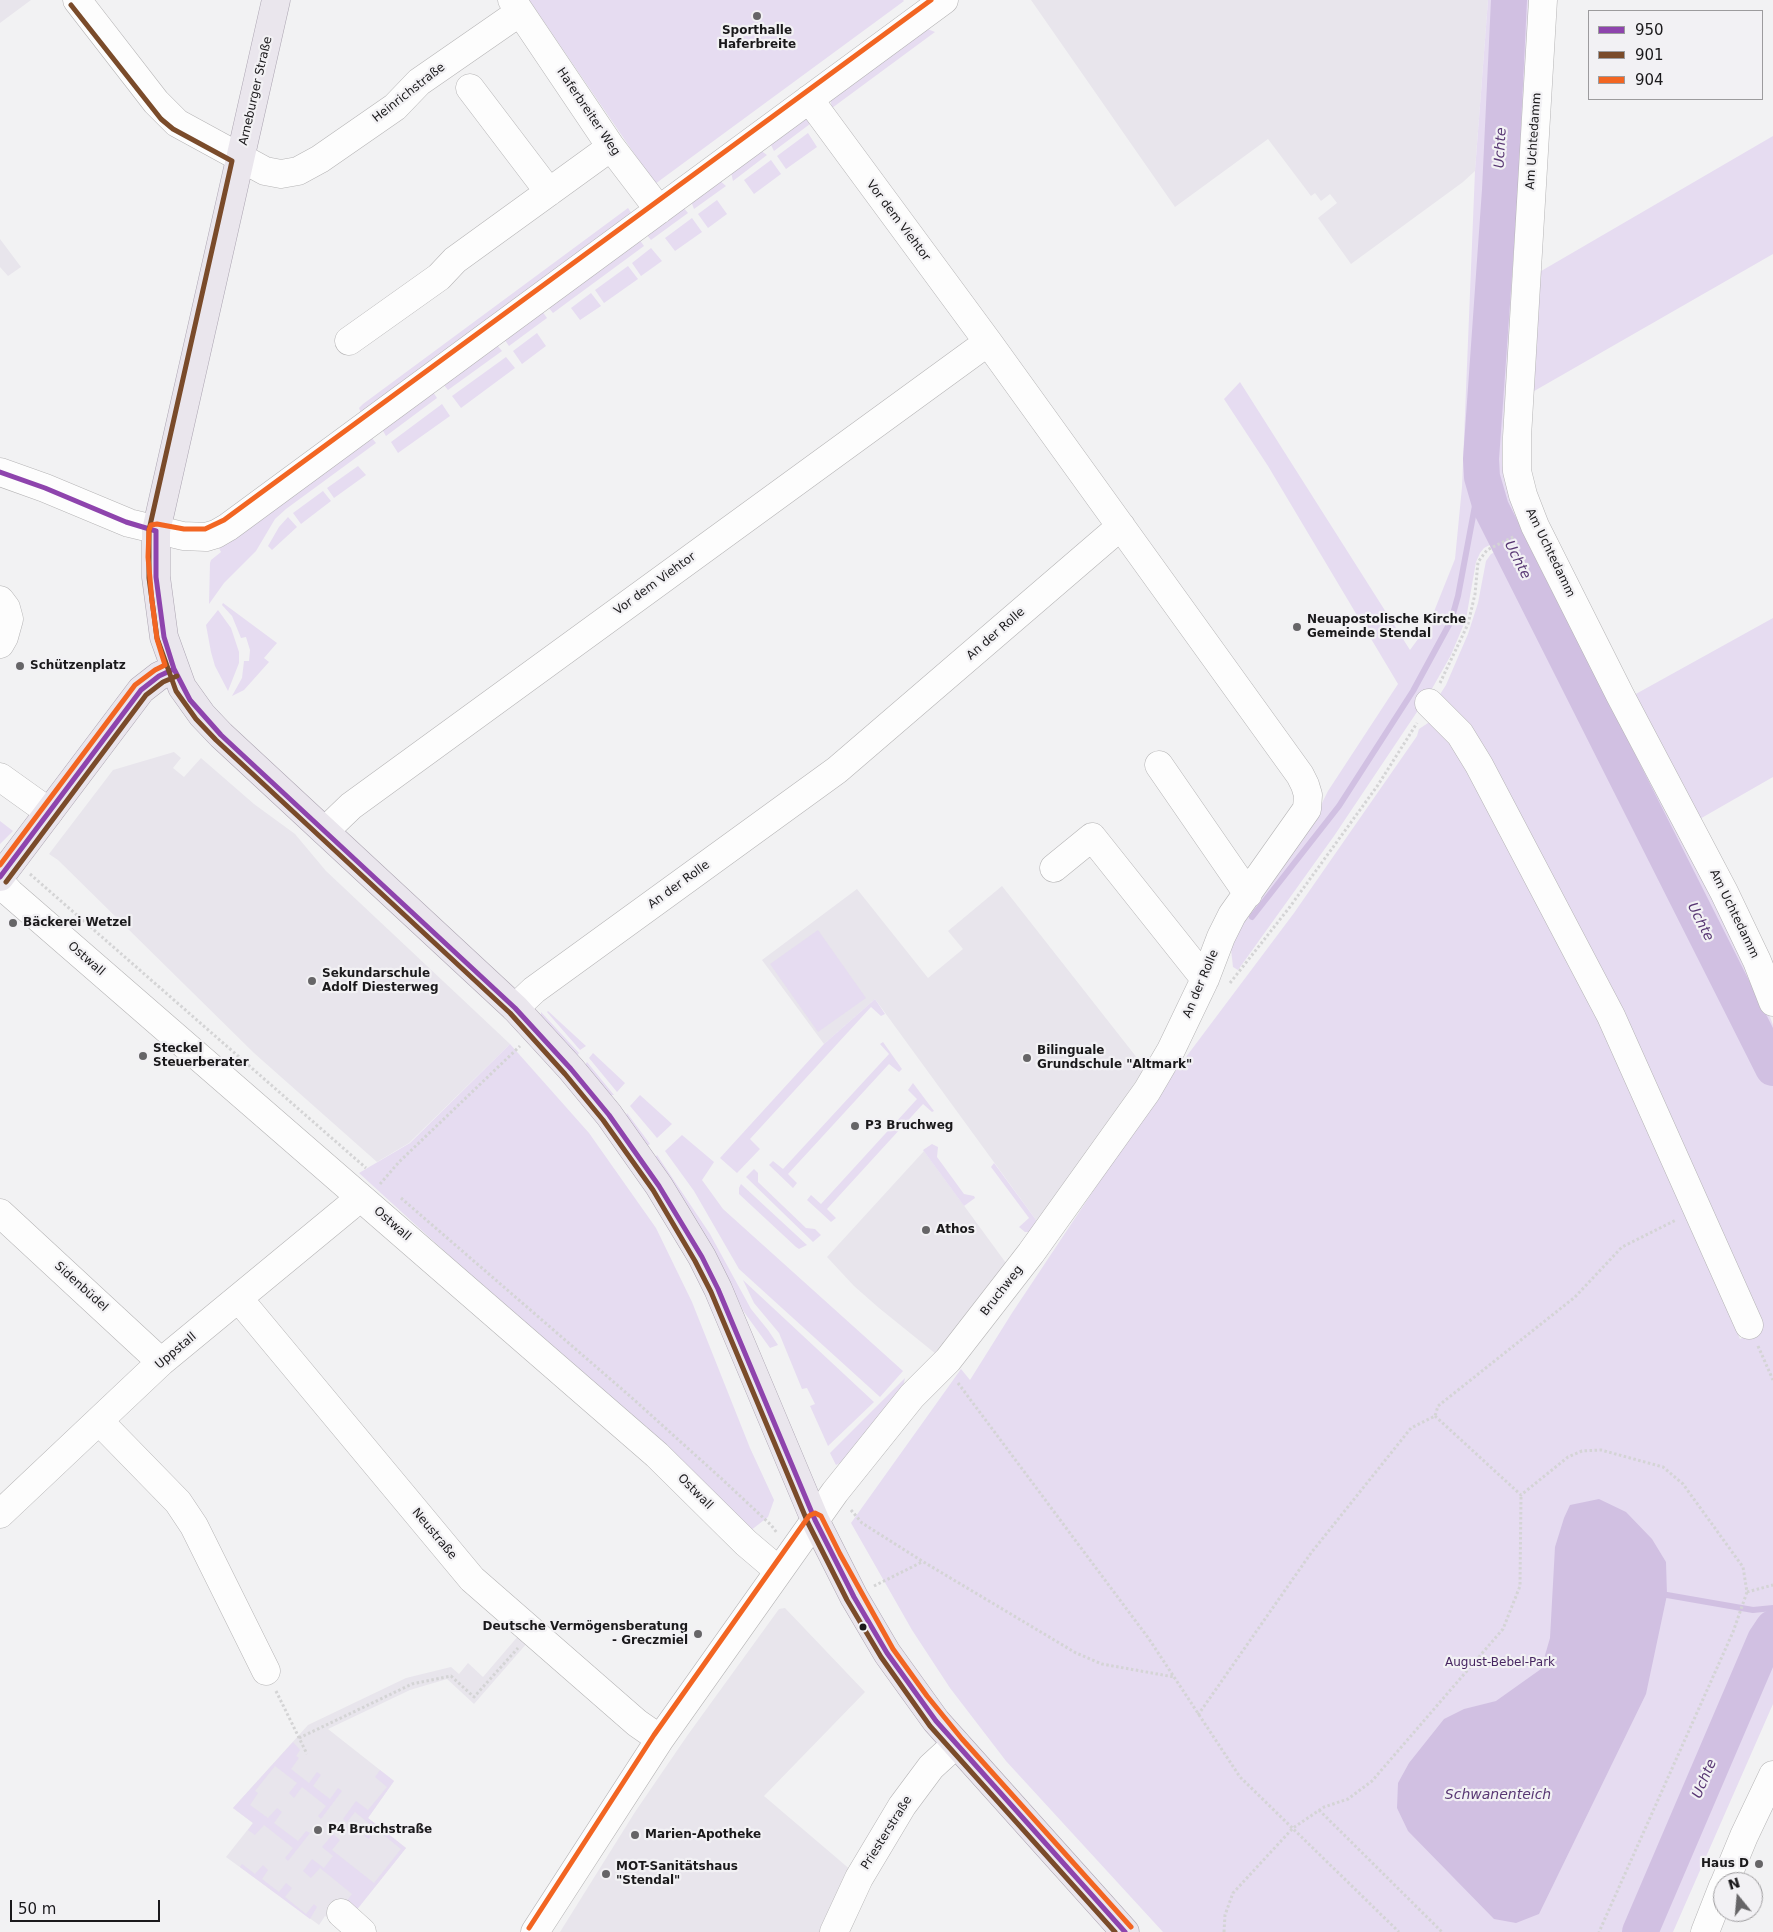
<!DOCTYPE html>
<html>
<head>
<meta charset="utf-8">
<style>
	body { margin:0 }
	#map { position:relative; width:1773px; height:1932px; overflow:hidden; background:#f2f2f3; font-family:"DejaVu Sans",sans-serif }
	canvas { display:block }
	.legend { position:absolute; left:1588px; top:10px; width:175px; height:90px; box-sizing:border-box; background:#f2f1f4; border:1px solid #9c9b9d; margin:0; padding:6px 9px; list-style:none; font-size:15px; color:#1a191b }
	.legend li { display:flex; align-items:center; gap:10px; height:25px }
	.legend b { width:25px; border:1px solid #9c9b9d }
	.north { position:absolute; left:1713px; top:1872px; width:50px; height:50px; box-sizing:border-box; background:#f2f1f4; border:1px solid #9c9b9d; border-radius:50%; rotate:343deg; font-size:14px; font-weight:700; line-height:20px; text-align:center; color:#1a191b }
	.north::after { content:''; display:block; margin:auto; width:18px; height:22px; background:#666567; clip-path:polygon(50% 0,100% 100%,50% 72%,0 100%) }
	.scale { position:absolute; left:10px; top:1900px; width:150px; height:22px; box-sizing:border-box; border:2px solid #1a191b; border-top:0; padding-left:6px; font-size:15px; line-height:18px; white-space:nowrap; color:#1a191b; -webkit-text-stroke:4px #f2f1f4; paint-order:stroke }
</style>
</head>
<body>
<div id="map">
<canvas width="1773" height="1932"></canvas>
<ul class="legend">
<li><b style="height:6px;background:#8e44ad"></b>950</li>
<li><b style="height:6px;background:#7a4b2a"></b>901</li>
<li><b style="height:6px;background:#f26522"></b>904</li>
</ul>
<div class="north">N</div>
<div class="scale">50 m</div>
</div>
<script>
const g = document.querySelector('canvas').getContext('2d');
g.lineJoin = 'round';
function fillPath(path, color) { g.fillStyle = color; g.fill(path, 'evenodd'); }
const toPath = rows => new Path2D(rows.map(r => 'M' + r).join(''));
function trace(path, color, width, dash) { g.strokeStyle = color; g.lineWidth = width; g.lineCap = dash ? 'butt' : 'round'; g.setLineDash(dash || []); g.stroke(path); }
function label(font, color, halo, rows, align = 'center') {
  g.font = font + ' "DejaVu Sans",sans-serif'; g.lineWidth = 4.5; g.setLineDash([]); g.textBaseline = 'middle'; g.strokeStyle = halo; g.fillStyle = color; for (const [text, x, y, turn = 0] of rows) {
    g.save(); g.translate(x, y); g.rotate((+turn || 0) * Math.PI / 180); g.textAlign = isNaN(turn) ? turn : align; if (halo) g.strokeText(text, 0, 0); g.fillText(text, 0, 0); g.restore();
  }
}
fillPath(toPath([
	[0,0,31,0,0,23],
	[1031,0,1488,0,1475,171,1463,182,1351,264,1318,218,1337,203,1330,194,1321,201,1315,193,1311,196,1268,139,1175,207],
	[0,239,21,267,8,276,0,267],
	[174,752,181,758,173,768,184,777,201,758,254,804,295,834,326,871,510,1044,409,1143,377,1162,254,1053,58,860,49,854,113,770],
	[1002,886,1145,1068,1039,1224,875,999,824,1044,762,960,857,889,928,978,963,949,948,931],
	[924,1151,1006,1263,936,1354,879,1308,854,1286,827,1257],
	[785,1608,865,1692,764,1796,852,1871,821,1932,560,1932,635,1812,687,1736,779,1609],
	[519,1635,528,1642,474,1704,447,1679,410,1690,328,1729,394,1781,368,1818,406,1848,351,1917,347,1932,325,1916,319,1925,226,1857,253,1823,233,1808,308,1725,406,1678,451,1667,459,1674,468,1663,483,1677]
]), '#e8e5ec');
fillPath(toPath([
	[529,0,903,0,904,1,655,184],
	[1488,0,1530,0,1523,145,1502,443,1502,465,1505,483,1522,528,1484,548,1480,553,1476,562,1466,619,1451,655,1429,694,1334,836,1238,970,1233,967,1229,931,1317,813,1328,791,1398,684,1268,466,1224,399,1240,382,1410,650,1429,624,1455,559,1462,487,1475,171],
	[925,28,935,32,832,108,830,98],
	[808,115,814,121,774,151,770,143],
	[808,133,817,147,786,169,777,156],
	[1773,136,1773,254,1529,394,1536,274],
	[760,150,767,155,733,181,731,172],
	[771,160,781,174,754,194,744,180],
	[719,180,726,186,694,209,691,201],
	[717,200,727,214,708,228,698,214],
	[683,207,688,213,651,240,646,234],
	[628,208,632,214,361,413,359,408,363,404],
	[692,218,702,232,675,251,665,238],
	[639,239,644,246,553,313,548,307],
	[651,248,662,261,641,276,632,263],
	[628,266,638,279,604,303,595,290],
	[591,293,601,306,580,320,571,308],
	[542,311,547,318,509,346,504,339],
	[537,333,546,346,522,364,513,351],
	[497,345,502,351,448,390,443,384],
	[506,357,515,368,461,408,452,396],
	[433,392,437,398,386,436,382,429],
	[442,404,450,416,398,453,391,442],
	[371,437,376,443,286,509,275,519,256,551,224,583,209,604,210,563,211,560,221,552,218,546],
	[358,466,366,475,334,498,327,488],
	[323,491,331,501,301,524,293,513],
	[288,517,297,527,272,550,268,546,279,527],
	[1529,536,1711,889,1757,983,1773,1025,1773,1704,1673,1932,1163,1932,1006,1761,950,1688,912,1630,851,1523,961,1369,970,1380,1012,1313,1153,1101,1294,913,1417,736,1419,729,1428,723,1439,723,1448,729,1571,953,1609,1026,1657,1136,1740,1339,1759,1331,1609,1001,1470,735,1455,718,1441,706,1437,699,1446,685,1468,634,1478,603,1486,561,1491,554],
	[223,603,277,643,264,658,269,662,244,690,232,696,242,678,244,661,249,661,250,650,246,637,241,638,232,616,222,605],
	[218,610,231,628,239,652,239,663,228,691,215,666,211,652,206,625],
	[1773,618,1773,777,1698,820,1634,695],
	[0,821,13,831,0,844],
	[818,930,866,998,818,1032,770,964],
	[875,999,885,1014,881,1016,871,1007,750,1139,760,1149,737,1173,720,1158,824,1044],
	[548,1011,586,1046,580,1050,547,1012],
	[541,1012,579,1053,577,1056,541,1016],
	[883,1042,902,1069,899,1072,889,1064,788,1174,797,1183,793,1188,769,1165,773,1161,783,1169,889,1054,880,1044],
	[510,1044,589,1133,656,1228,692,1302,750,1448,774,1500,768,1517,750,1531,359,1173,410,1143],
	[593,1053,625,1083,617,1092,589,1058],
	[587,1062,614,1095,610,1095,585,1065],
	[913,1083,934,1111,932,1112,923,1104,827,1209,836,1218,831,1222,807,1200,811,1195,821,1204,917,1099,908,1090],
	[640,1095,672,1124,657,1138,630,1106],
	[627,1113,650,1144,647,1146,626,1116],
	[682,1135,714,1162,702,1180,723,1209,903,1371,880,1397,739,1269,694,1191,665,1151],
	[932,1144,938,1147,937,1157,964,1194,974,1196,975,1198,964,1206,923,1150],
	[657,1155,710,1234,751,1309,768,1330,778,1345,770,1348,744,1312,715,1254,655,1158],
	[994,1163,1039,1224,1031,1232,1025,1232,1019,1227,1029,1218,991,1167],
	[754,1169,758,1173,758,1182,806,1228,815,1229,821,1235,813,1242,746,1177],
	[741,1184,807,1245,799,1249,796,1247,739,1194,739,1188],
	[743,1280,874,1402,828,1446,810,1406,815,1404,807,1388,802,1389,779,1333,754,1303],
	[905,1378,903,1388,844,1461,836,1465,830,1453],
	[293,1742,300,1750,296,1756,299,1758,291,1769,309,1783,317,1772,321,1775,313,1786,330,1799,338,1788,342,1791,321,1819,318,1816,326,1806,302,1787,294,1798,289,1793,297,1783,275,1766,255,1791,258,1793,250,1805,268,1818,277,1808,282,1812,274,1823,298,1841,306,1831,310,1833,288,1861,285,1858,293,1848,264,1825,255,1835,248,1830,253,1823,233,1808],
	[380,1770,394,1781,368,1818,406,1848,351,1917,342,1907,352,1894,320,1868,311,1878,303,1871,312,1859,324,1868,333,1856,322,1847,333,1834,340,1840,332,1850,374,1883,401,1849,376,1829,369,1839,364,1836,372,1826,355,1812,347,1822,343,1819,356,1801,368,1810,387,1787,375,1777],
	[242,1864,255,1874,263,1865,268,1870,262,1879,279,1892,286,1883,292,1888,285,1897,306,1914,314,1904,317,1907,310,1919,240,1867]
]), '#e6dcf1');
fillPath(toPath([
	[1599,1499,1626,1512,1652,1539,1666,1562,1667,1595,1646,1694,1539,1914,1516,1923,1494,1919,1408,1831,1397,1808,1398,1783,1409,1763,1444,1719,1464,1709,1496,1701,1541,1669,1550,1638,1555,1547,1564,1518,1570,1505]
]), '#d1c0e2');
trace(toPath([
	[1252,917,1339,806,1413,691,1451,621,1458,596,1477,495,1482,477],
	[1667,1595,1753,1610,1773,1608]
]), '#d1c0e2', 6);
trace(toPath([
	[1509,0,1500,190,1481,459,1482,477,1491,508,1773,1068],
	[1640,1932,1765,1640,1773,1628]
]), '#d1c0e2', 36);
const minor = toPath([
	[77,0,156,102,177,123,265,171,281,174,298,171,320,159,395,107,419,82,520,12],
	[512,0,611,147,659,210],
	[1543,0,1517,437,1517,471,1523,495,1535,526,1620,695,1724,892,1757,961,1773,1002],
	[470,88,549,192],
	[349,341,439,277,455,260,611,147],
	[0,472,45,488,129,523,183,536,206,537,216,534,228,527,944,0],
	[0,600,6,608,9,619,4,637,0,644],
	[1429,703,1460,734,1479,765,1611,1016,1749,1325],
	[1159,765,1248,894],
	[0,777,49,812],
	[325,831,351,806,988,342],
	[1054,868,1092,837,1205,979],
	[0,882,10,893,657,1455,746,1543,779,1571],
	[515,1008,534,990,837,770,1121,526],
	[0,1213,161,1362],
	[239,1299,472,1579,637,1723,660,1739],
	[99,1421,178,1502,194,1526,266,1671],
	[0,1514,161,1362,349,1207,359,1196],
	[1725,1882,1744,1836,1773,1775],
	[341,1913,362,1932],
	[535,1932,660,1739,835,1492,912,1396,948,1360,1031,1253,1147,1091,1171,1050,1205,979,1221,937,1232,915,1307,809,1308,795,1305,785,1300,775,988,342,809,99],
	[834,1932,859,1878,902,1806,931,1767,956,1744],
	[1705,1932,1723,1886]
]);
const major = toPath([
	[276,0,156,531,156,577,164,637,182,687,202,715,221,735,515,1008,571,1069,609,1115,659,1186,702,1257,718,1289,815,1520,854,1597,887,1653,936,1721,1125,1932],
	[0,877,141,690,159,676,174,669]
]);
trace(minor, '#b5b4b5', 29);
trace(major, '#aca5b2', 29);
trace(toPath([
	[1440,683,1468,624,1475,594,1478,562,1487,550,1515,536],
	[30,874,366,1168],
	[1230,983,1289,908,1378,785,1417,723],
	[380,1184,399,1162,520,1046],
	[401,1198,631,1397,723,1480,771,1525,777,1533],
	[1758,1346,1773,1380],
	[958,1383,1149,1639,1240,1777,1399,1932],
	[1435,1416,1521,1495,1568,1457,1582,1451,1601,1450,1663,1467,1683,1484,1743,1567,1747,1592,1733,1632,1599,1932],
	[851,1510,862,1523,922,1561,1076,1653,1102,1664,1174,1677],
	[874,1586,922,1562],
	[1747,1592,1773,1585],
	[276,1691,307,1754],
	[1198,1715,1311,1553,1411,1428,1435,1416,1438,1406,1575,1297,1622,1247,1676,1220],
	[299,1738,412,1684,451,1676,474,1697,518,1648],
	[1319,1810,1442,1932],
	[1224,1932,1225,1915,1233,1893,1293,1828,1324,1807,1348,1799,1372,1781,1503,1629,1520,1586,1521,1495]
]), '#d4d4d5', 3, [2.5, 2.5]);
trace(minor, '#fdfdfd', 28);
trace(major, '#eae6ed', 28);
trace(toPath([
	[0,472,45,488,126,522,156,531],
	[156,531,156,577,164,637,174,669,190,700,221,735,515,1008,571,1069,609,1115,659,1186,702,1257,718,1289,815,1520,854,1597,887,1653,936,1721,1125,1932],
	[0,877,141,690,159,676,174,669]
]), '#8e44ad', 5);
trace(toPath([
	[71,5,161,119,173,129,232,161,149,530,149,578,157,638,176,691,196,719,216,740,510,1013,565,1074,603,1120,653,1190,695,1261,711,1292,808,1523,847,1600,881,1657,930,1726,1115,1932],
	[6,882,146,695,163,682,177,676]
]), '#7a4b2a', 5);
trace(toPath([
	[0,865,135,685,155,670,165,665,157,639,152,601,148,557,149,530,151,525,157,524,184,529,205,529,224,520,931,0],
	[529,1928,654,1735,809,1516,815,1513,821,1516,840,1554,893,1649,927,1696,962,1739,1131,1927]
]), '#f26522', 5);
for (const [x, y, r, color] of [
	[757,16,5,"#666567"],
	[1297,627,5,"#666567"],
	[20,666,5,"#666567"],
	[13,923,5,"#666567"],
	[312,981,5,"#666567"],
	[143,1056,5,"#666567"],
	[1027,1058,5,"#666567"],
	[855,1126,5,"#666567"],
	[926,1230,5,"#666567"],
	[863,1627,4.5,"#1a191b"],
	[698,1634,5,"#666567"],
	[318,1830,5,"#666567"],
	[635,1835,5,"#666567"],
	[1759,1864,5,"#666567"],
	[606,1874,5,"#666567"]
]) { const dot = new Path2D(); dot.arc(x, y, r, 0, 2 * Math.PI); g.fillStyle = color; g.fill(dot); trace(dot, '#f2f1f4', 2); }
label('bold 12px', '#1a191b', '#f2f1f4', [
	["Sporthalle",757,31,"center"],
	["Haferbreite",757,45,"center"],
	["Neuapostolische Kirche",1307,620],
	["Gemeinde Stendal",1307,634],
	["Schützenplatz",30,666],
	["Bäckerei Wetzel",23,923],
	["Sekundarschule",322,974],
	["Adolf Diesterweg",322,988],
	["Steckel",153,1049],
	["Steuerberater",153,1063],
	["Bilinguale",1037,1051],
	["Grundschule \"Altmark\"",1037,1065],
	["P3 Bruchweg",865,1126],
	["Athos",936,1230],
	["Deutsche Vermögensberatung",688,1627,"right"],
	["- Greczmiel",688,1641,"right"],
	["P4 Bruchstraße",328,1830],
	["Marien-Apotheke",645,1835],
	["Haus D",1749,1864,"right"],
	["MOT-Sanitätshaus",616,1867],
	["\"Stendal\"",616,1881]
], 'left');
label('12px', '#1a191b', '#f2f1f4', [
	["Arneburger Straße",256,91,-77],
	["Heinrichstraße",409,93,-38],
	["Haferbreiter Weg",588,112,56],
	["Am Uchtedamm",1534,141,-86],
	["Vor dem Viehtor",898,221,53],
	["Am Uchtedamm",1550,553,64],
	["Vor dem Viehtor",655,584,-36],
	["An der Rolle",996,634,-41],
	["An der Rolle",679,885,-36],
	["Am Uchtedamm",1734,914,64],
	["Ostwall",86,959,41],
	["An der Rolle",1201,984,-67],
	["Ostwall",392,1224,41],
	["Sidenbüdel",81,1287,42],
	["Bruchweg",1002,1291,-52],
	["Uppstall",176,1351,-40],
	["Ostwall",695,1492,45],
	["Neustraße",434,1534,50],
	["Priesterstraße",887,1833,-58]
]);
label('12px', '#472661', '#f2f1f4', [
	["August-Bebel-Park",1500,1663]
]);
label('italic 14px', '#583773', '#f2f1f4', [
	["Uchte",1501,148,-87],
	["Uchte",1517,560,63],
	["Uchte",1700,922,63],
	["Uchte",1705,1779,-67],
	["Schwanenteich",1498,1795]
]);
</script>
</body>
</html>
